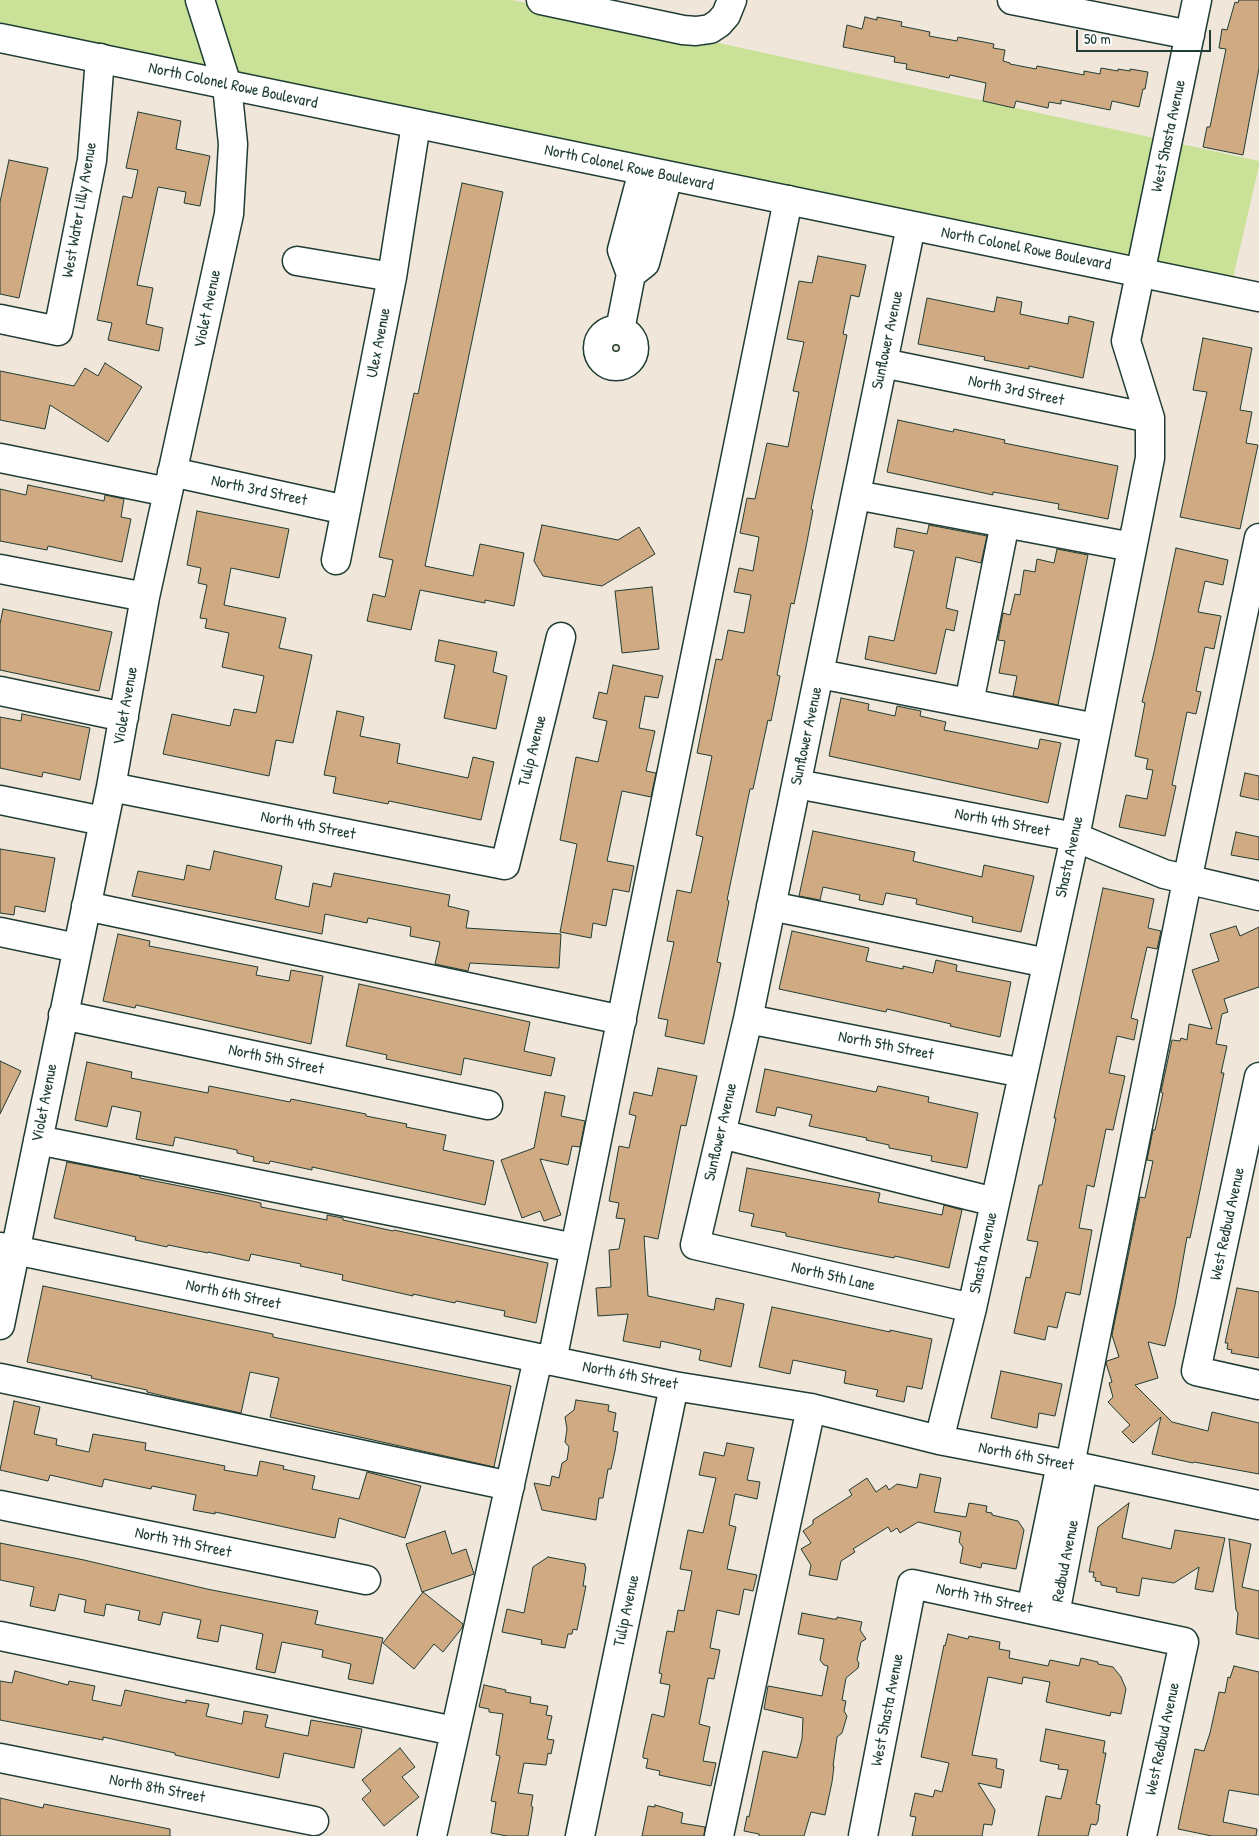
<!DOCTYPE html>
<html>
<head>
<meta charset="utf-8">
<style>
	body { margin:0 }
	#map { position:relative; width:1259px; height:1836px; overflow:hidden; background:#f1e6da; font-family:"Patrick Hand",sans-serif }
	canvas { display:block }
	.scale { position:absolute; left:1076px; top:30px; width:135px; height:22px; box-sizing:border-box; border:2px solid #1f3d34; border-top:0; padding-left:6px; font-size:15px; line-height:18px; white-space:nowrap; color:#1f3d34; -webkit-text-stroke:4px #fff; paint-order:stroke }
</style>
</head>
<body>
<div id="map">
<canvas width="1259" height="1836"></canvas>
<div class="scale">50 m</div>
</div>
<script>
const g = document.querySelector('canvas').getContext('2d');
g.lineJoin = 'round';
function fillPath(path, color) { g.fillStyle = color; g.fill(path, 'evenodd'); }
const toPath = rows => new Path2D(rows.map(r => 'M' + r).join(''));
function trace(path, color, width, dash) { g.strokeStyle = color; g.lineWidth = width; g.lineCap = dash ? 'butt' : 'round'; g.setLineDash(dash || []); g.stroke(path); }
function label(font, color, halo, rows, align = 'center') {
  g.font = font + ' "Patrick Hand",sans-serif'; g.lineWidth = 5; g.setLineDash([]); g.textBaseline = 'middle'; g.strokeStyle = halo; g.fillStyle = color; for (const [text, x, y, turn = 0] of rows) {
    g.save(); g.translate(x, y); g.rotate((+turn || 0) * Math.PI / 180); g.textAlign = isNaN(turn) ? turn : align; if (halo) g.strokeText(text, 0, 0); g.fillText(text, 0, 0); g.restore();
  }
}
fillPath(toPath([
	[0,0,512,0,728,45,1259,161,1259,166,1230,291,0,33]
]), '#c9e298');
const building = toPath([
	[1239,0,1259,0,1259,68,1243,155,1203,147,1207,127,1210,127,1226,49,1219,48,1222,29,1227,30,1235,2,1238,3,1239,0],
	[865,17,877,20,877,17,902,22,901,26,930,32,929,36,957,41,958,37,994,44,993,48,1005,50,1003,61,1010,63,1010,64,1036,69,1037,66,1084,75,1084,71,1100,74,1101,68,1118,71,1118,69,1130,71,1130,69,1148,72,1145,89,1143,89,1139,107,1112,101,1110,110,1061,100,1061,104,1049,102,1048,108,1016,101,1014,108,983,101,986,83,950,75,949,78,906,69,907,64,894,62,895,57,843,47,847,25,862,29,865,17],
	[138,112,181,121,176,149,210,156,200,206,184,203,186,192,158,187,137,285,153,288,146,324,163,328,159,351,108,340,112,323,97,320,123,196,132,198,138,170,126,168,138,112],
	[9,160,48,168,19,298,0,294,0,202,9,160],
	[462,183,503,192,425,566,473,576,480,544,524,553,514,606,485,600,485,603,420,590,411,630,367,621,373,594,385,597,393,560,379,557,414,393,418,394,462,183],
	[818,256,866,265,859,297,851,295,843,334,847,335,811,509,813,510,806,547,794,604,791,603,777,675,780,676,771,721,768,720,753,789,750,789,727,900,729,901,717,962,721,963,704,1044,665,1036,668,1020,658,1018,674,942,667,941,677,890,691,893,703,837,696,835,712,756,697,753,716,659,722,660,728,630,744,633,751,595,734,592,739,568,753,571,759,537,740,533,747,498,755,499,767,443,788,447,799,392,793,391,804,342,787,339,799,281,812,283,818,256],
	[997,297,1022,302,1020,314,1068,324,1069,316,1094,322,1083,378,1029,366,1029,369,984,360,985,357,918,344,927,298,994,312,997,297],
	[1203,338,1252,348,1240,410,1252,412,1246,443,1258,445,1240,529,1180,517,1207,392,1193,390,1203,338],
	[105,363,142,387,108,442,50,405,45,429,0,420,0,371,74,386,85,368,98,376,105,363],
	[898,420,953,432,954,429,1005,440,1004,443,1118,466,1108,519,1058,509,1059,504,993,492,993,495,887,472,898,420],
	[28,485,104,501,105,495,124,499,121,517,131,519,122,562,48,546,47,550,0,541,0,489,26,495,28,485],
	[197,511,289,529,279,578,231,568,224,605,286,618,279,648,312,655,293,743,276,740,269,776,163,754,172,714,230,726,234,709,256,713,264,676,222,667,229,633,205,628,207,619,200,618,207,585,198,583,201,568,187,565,197,511],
	[542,525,618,540,639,527,655,554,602,586,543,576,534,561,542,525],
	[929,525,987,536,981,563,956,557,946,608,958,611,954,631,946,629,936,674,865,659,869,636,894,641,914,551,894,547,897,528,927,534,929,525],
	[1176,548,1228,560,1223,585,1205,581,1198,612,1221,616,1214,649,1205,647,1196,691,1201,692,1196,714,1187,712,1172,785,1176,786,1165,836,1119,827,1126,795,1147,799,1153,770,1146,769,1148,759,1135,756,1145,703,1142,702,1154,652,1176,548],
	[1057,549,1088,555,1058,705,1013,696,1017,676,999,673,1005,641,998,640,1003,613,1010,615,1015,594,1020,595,1024,570,1035,572,1037,559,1054,563,1057,549],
	[652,587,659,649,622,653,615,591,652,587],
	[3,609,112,632,99,691,0,670,0,624,3,609],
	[439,640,497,652,493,672,507,676,496,729,444,718,455,665,435,661,439,640],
	[613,665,663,676,658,698,645,696,639,728,655,731,646,771,656,773,651,797,622,791,607,861,634,866,629,892,613,889,606,926,593,923,591,938,560,932,577,844,560,840,576,757,598,762,607,721,593,718,599,692,607,694,613,665],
	[841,698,869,704,868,710,895,716,897,706,921,711,920,716,946,722,944,730,1038,749,1040,739,1061,743,1048,803,829,756,841,698],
	[337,711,364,717,360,736,400,744,397,763,468,778,473,757,494,762,481,820,389,801,388,804,333,793,336,777,324,775,337,711],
	[22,714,90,728,80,780,43,772,42,777,0,768,0,717,21,721,22,714],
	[1245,773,1259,776,1259,800,1240,796,1245,773],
	[813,831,915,852,913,861,982,877,984,865,1034,876,1021,932,972,922,973,917,916,904,917,899,886,893,883,905,859,900,860,895,823,887,820,900,799,896,813,831],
	[1236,832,1259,837,1259,860,1231,855,1236,832],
	[0,849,55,858,45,912,15,906,14,915,0,913,0,849],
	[214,851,282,866,275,899,309,907,313,883,331,887,334,873,450,895,448,906,469,911,466,928,561,934,559,968,470,963,468,971,435,964,440,942,410,936,411,927,368,918,367,923,325,914,322,934,132,896,138,871,184,880,187,865,210,870,214,851],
	[1103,888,1154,899,1148,928,1161,931,1157,949,1147,947,1131,1018,1138,1020,1134,1040,1117,1036,1109,1073,1125,1076,1113,1130,1106,1129,1094,1187,1087,1185,1079,1228,1092,1230,1080,1295,1066,1292,1057,1328,1048,1326,1045,1340,1014,1333,1026,1277,1030,1278,1038,1242,1027,1240,1039,1185,1042,1185,1056,1118,1054,1118,1103,888],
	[1236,926,1240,936,1259,927,1259,987,1224,999,1228,1012,1222,1014,1216,1044,1227,1046,1221,1073,1224,1073,1197,1205,1190,1238,1187,1237,1175,1305,1165,1346,1148,1342,1158,1378,1135,1385,1172,1422,1208,1431,1212,1412,1259,1423,1259,1474,1194,1462,1193,1463,1152,1454,1161,1417,1133,1443,1122,1432,1130,1425,1108,1402,1113,1397,1109,1383,1112,1382,1106,1363,1107,1361,1119,1357,1112,1335,1140,1197,1145,1198,1153,1161,1147,1160,1153,1130,1155,1130,1163,1093,1161,1092,1172,1040,1180,1041,1181,1038,1187,1040,1189,1024,1212,1029,1192,970,1219,961,1210,934,1236,926],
	[792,931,869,948,866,961,903,969,903,966,933,973,936,960,957,965,956,971,1011,982,1000,1037,950,1026,951,1024,887,1009,886,1012,779,989,792,931],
	[118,934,150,941,149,946,258,967,256,975,289,981,291,970,323,976,311,1044,136,1005,135,1008,103,1001,118,934],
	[359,984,530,1022,524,1051,555,1058,551,1076,464,1058,461,1075,386,1059,387,1055,346,1046,359,984],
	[0,1061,21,1071,0,1114,0,1061],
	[87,1062,132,1072,131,1078,208,1093,209,1086,290,1102,291,1099,366,1114,366,1116,407,1124,406,1127,446,1135,443,1150,494,1161,485,1205,312,1167,312,1170,270,1161,269,1164,253,1161,254,1157,237,1153,237,1150,175,1137,173,1146,136,1139,141,1112,112,1106,107,1127,75,1120,87,1062],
	[658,1068,697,1076,686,1126,681,1125,658,1239,644,1236,648,1296,714,1310,716,1298,744,1304,731,1367,699,1360,701,1350,661,1341,660,1348,623,1341,628,1314,598,1316,596,1288,611,1287,609,1250,619,1249,625,1219,616,1218,619,1203,609,1201,619,1146,629,1148,636,1116,629,1114,634,1092,652,1096,658,1068],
	[765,1069,876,1092,878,1086,929,1097,928,1102,978,1113,967,1168,931,1161,932,1156,889,1148,889,1145,866,1140,867,1138,809,1126,812,1115,777,1107,775,1116,756,1112,765,1069],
	[545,1092,565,1096,561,1116,585,1121,580,1147,572,1146,568,1165,540,1159,561,1215,544,1221,540,1211,522,1218,501,1160,534,1148,545,1092],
	[67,1162,140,1176,140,1178,220,1194,261,1203,261,1207,327,1220,327,1215,343,1218,343,1220,393,1231,394,1230,548,1263,536,1323,504,1316,505,1311,456,1301,455,1303,413,1294,413,1296,342,1280,343,1275,300,1266,301,1264,251,1254,249,1261,208,1252,208,1253,168,1245,167,1247,135,1240,136,1237,54,1218,67,1162],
	[747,1168,880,1193,878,1202,913,1209,942,1215,944,1205,962,1210,949,1268,895,1256,894,1258,843,1248,786,1236,786,1233,751,1226,754,1214,739,1211,747,1168],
	[43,1286,273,1334,273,1337,511,1386,494,1467,270,1417,279,1378,250,1372,241,1413,172,1398,147,1392,147,1390,91,1378,92,1376,27,1362,43,1286],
	[1237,1288,1259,1292,1259,1358,1231,1353,1232,1350,1227,1349,1228,1343,1225,1343,1237,1288],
	[772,1307,890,1332,890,1330,932,1339,922,1389,907,1386,904,1402,876,1396,878,1390,844,1383,846,1371,793,1360,790,1374,759,1367,772,1307],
	[1001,1371,1062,1384,1055,1416,1039,1413,1037,1428,991,1418,1001,1371],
	[576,1400,609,1405,608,1411,616,1413,613,1431,618,1432,615,1451,611,1469,608,1469,603,1498,599,1498,596,1520,542,1510,534,1483,550,1486,552,1476,559,1478,562,1463,567,1460,569,1447,565,1442,567,1429,565,1417,574,1410,576,1400],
	[14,1401,40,1407,34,1434,57,1439,56,1445,89,1452,93,1434,146,1443,145,1450,225,1466,224,1470,257,1476,260,1461,284,1466,283,1469,315,1476,312,1489,359,1499,367,1472,421,1486,405,1538,339,1518,335,1538,215,1512,215,1514,193,1510,196,1495,152,1486,151,1489,104,1479,102,1487,50,1475,48,1481,0,1470,14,1401],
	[727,1443,754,1448,747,1480,760,1482,757,1499,735,1494,729,1525,736,1527,727,1569,757,1575,753,1591,744,1589,739,1615,717,1610,710,1648,720,1650,714,1679,708,1678,699,1724,710,1727,703,1761,716,1763,711,1786,659,1775,660,1771,646,1768,648,1759,643,1758,643,1755,652,1714,664,1717,670,1685,660,1683,662,1674,659,1673,667,1631,674,1632,678,1610,684,1611,692,1571,680,1569,688,1530,703,1533,716,1478,699,1475,704,1452,724,1456,727,1443],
	[920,1474,941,1478,934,1512,966,1517,969,1503,987,1506,986,1512,992,1513,992,1515,1018,1521,1024,1530,1016,1569,982,1563,981,1568,960,1563,963,1547,959,1542,961,1532,918,1522,900,1533,897,1528,891,1532,888,1527,853,1549,855,1552,841,1561,837,1580,809,1575,811,1565,801,1549,811,1543,803,1531,813,1524,813,1520,852,1495,849,1490,867,1478,876,1492,886,1485,889,1490,897,1484,917,1488,920,1474],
	[1129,1503,1122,1538,1171,1549,1175,1530,1225,1538,1213,1592,1195,1589,1199,1567,1174,1583,1142,1578,1139,1596,1116,1592,1117,1588,1101,1585,1101,1582,1095,1581,1096,1578,1093,1577,1094,1572,1089,1572,1098,1527,1129,1503],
	[445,1531,452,1554,466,1549,474,1574,422,1592,406,1544,445,1531],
	[1229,1539,1251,1544,1242,1587,1259,1591,1259,1639,1236,1634,1238,1613,1236,1610,1229,1539],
	[0,1543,84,1560,207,1589,318,1611,315,1624,383,1638,373,1684,348,1679,351,1664,322,1657,323,1650,282,1642,275,1673,256,1669,263,1634,221,1625,218,1642,197,1638,201,1620,163,1612,160,1625,138,1620,140,1611,106,1604,104,1616,84,1612,86,1600,59,1594,55,1611,30,1606,34,1587,0,1580,0,1543],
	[548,1557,585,1564,585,1567,586,1567,583,1586,586,1586,577,1630,573,1629,572,1634,568,1634,565,1648,541,1644,542,1640,502,1632,507,1609,524,1613,533,1567,548,1557],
	[423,1592,463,1624,462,1628,443,1652,434,1644,414,1669,383,1643,423,1592],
	[802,1613,833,1619,837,1619,837,1617,862,1622,860,1630,866,1639,861,1642,857,1660,859,1663,858,1668,846,1678,842,1700,846,1701,844,1711,847,1716,842,1733,837,1737,833,1766,834,1766,832,1782,825,1815,811,1812,804,1836,759,1836,759,1834,744,1831,747,1816,749,1817,763,1751,797,1758,802,1739,803,1718,764,1709,768,1686,822,1696,828,1666,824,1665,820,1660,824,1639,798,1634,802,1613],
	[948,1634,968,1639,969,1636,1000,1642,999,1649,1010,1651,1009,1658,1048,1666,1050,1660,1079,1666,1081,1658,1098,1662,1098,1664,1113,1667,1121,1677,1126,1689,1121,1714,1111,1712,1110,1716,1046,1702,1050,1682,1023,1677,1022,1684,988,1677,972,1755,997,1759,996,1768,1004,1770,1001,1788,978,1783,995,1810,992,1825,984,1824,982,1836,912,1836,916,1817,910,1816,915,1793,933,1797,935,1790,942,1792,949,1763,921,1757,944,1645,945,1646,948,1634],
	[1234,1666,1259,1672,1259,1795,1229,1790,1223,1822,1257,1829,1256,1836,1212,1836,1178,1829,1195,1749,1204,1751,1210,1733,1219,1692,1225,1693,1228,1677,1230,1678,1234,1666],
	[15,1671,68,1685,69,1681,95,1686,92,1700,121,1706,125,1690,186,1703,186,1700,209,1704,206,1716,242,1724,244,1711,268,1715,265,1727,308,1736,311,1720,362,1729,354,1768,284,1753,279,1778,175,1755,175,1753,103,1737,103,1740,0,1720,0,1681,12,1683,15,1671],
	[484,1685,506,1690,505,1692,531,1697,530,1703,548,1706,546,1715,552,1716,547,1739,554,1740,551,1754,548,1753,546,1765,524,1763,518,1793,533,1795,531,1806,533,1807,528,1836,507,1836,491,1833,496,1802,491,1801,500,1756,496,1755,503,1714,489,1712,489,1709,479,1707,484,1685],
	[1046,1729,1105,1741,1103,1753,1106,1753,1096,1804,1100,1805,1098,1821,1096,1825,1091,1824,1088,1836,1038,1836,1046,1796,1061,1799,1068,1770,1058,1769,1059,1765,1040,1761,1046,1729],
	[400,1748,415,1767,402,1777,419,1797,384,1826,362,1799,371,1791,362,1780,400,1748],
	[0,1798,43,1808,44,1804,170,1829,170,1836,0,1836,0,1798],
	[655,1805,683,1813,681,1823,705,1827,704,1836,642,1836,648,1806,655,1807,655,1805]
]);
fillPath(building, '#d0aa82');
trace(building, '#1f3d34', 1);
const minor = toPath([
	[541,0,683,30,696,31,710,29,719,23,726,15,732,0],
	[1012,0,1190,35],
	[911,226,748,1019,695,1245,972,1308],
	[297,261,392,277],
	[631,274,645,263,668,176],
	[0,319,58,331,92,160,100,58],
	'598 348a18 18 0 1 1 36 0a18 18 0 1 1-36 0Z',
	[620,330,631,274,622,250,643,171],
	[883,363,1150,418],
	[0,458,168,492],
	[172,472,346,510],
	[856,495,1132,547],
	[336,560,392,277,416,124],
	[0,569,145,597],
	[820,674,1096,728],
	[0,691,124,717],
	[969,703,1005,523],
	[797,784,1075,837,1164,874,1259,896],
	[111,787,505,865,561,637],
	[0,800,103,821],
	[86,906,622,1020],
	[771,906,1047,963],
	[0,932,77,948],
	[63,1015,488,1105],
	[748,1019,1023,1073],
	[1259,1077,1196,1371,1259,1385],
	[721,1134,995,1202],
	[38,1140,575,1248],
	[0,1247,674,1386,811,1408,939,1440,1070,1465,1259,1505],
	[0,1325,111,787,145,597,229,214,233,144,227,85,200,0],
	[552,1361,788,200],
	[0,1378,510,1486],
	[939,1440,972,1308,1075,837,1150,458,1150,418,1126,341,1197,0],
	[1070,1465,1187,881,1259,538],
	[0,1505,366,1580],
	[1031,1609,1061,1464],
	[1055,1614,1083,1468],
	[0,1636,454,1731],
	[0,1758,314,1821],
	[432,1836,538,1358],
	[580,1836,674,1386],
	[719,1836,811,1408],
	[863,1836,912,1584,1184,1642,1142,1836]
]);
const major = toPath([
	[0,38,1259,297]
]);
trace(minor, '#1f3d34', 31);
trace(major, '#1f3d34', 31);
trace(minor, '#fff', 28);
trace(major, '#fff', 28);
label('16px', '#1f3d34', '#fff', [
	["North Colonel Rowe Boulevard",233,86,12],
	["West Shasta Avenue",1169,136,-78],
	["North Colonel Rowe Boulevard",629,168,12],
	["West Water Lilly Avenue",80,210,-80],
	["North Colonel Rowe Boulevard",1026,249,11],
	["Violet Avenue",208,309,-78],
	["Sunflower Avenue",888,340,-78],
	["Ulex Avenue",379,343,-79],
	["North 3rd Street",1016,391,12],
	["North 3rd Street",259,491,12],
	["Violet Avenue",126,706,-80],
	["Sunflower Avenue",807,736,-78],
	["Tulip Avenue",533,751,-76],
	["North 4th Street",1002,823,11],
	["North 4th Street",308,826,11],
	["Shasta Avenue",1070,857,-78],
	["North 5th Street",886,1046,11],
	["North 5th Street",276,1060,12],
	["Violet Avenue",45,1103,-79],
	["Sunflower Avenue",721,1132,-77],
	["West Redbud Avenue",1228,1224,-78],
	["Shasta Avenue",984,1253,-78],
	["North 5th Lane",833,1277,13],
	["North 6th Street",233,1295,12],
	["North 6th Street",630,1376,11],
	["North 6th Street",1026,1457,11],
	["North 7th Street",183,1543,12],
	["Redbud Avenue",1066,1561,-79],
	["North 7th Street",984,1599,12],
	["Tulip Avenue",627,1611,-78],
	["West Shasta Avenue",888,1710,-79],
	["West Redbud Avenue",1163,1739,-78],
	["North 8th Street",157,1789,11]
]);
</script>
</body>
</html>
